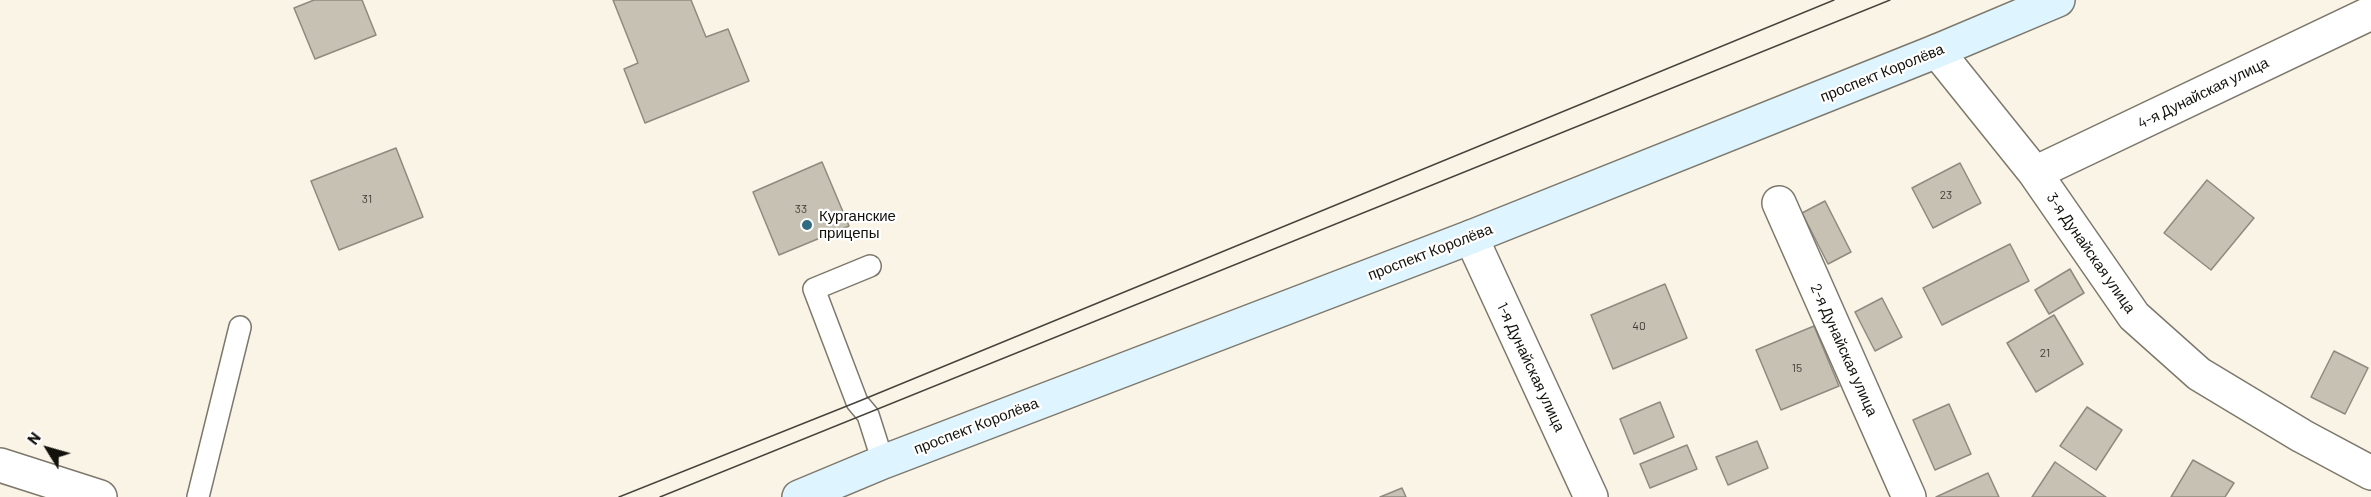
<!DOCTYPE html>
<html>
<head>
<meta charset="utf-8">
<style>
	body { margin:0 }
	#map { position:relative; width:2371px; height:497px; overflow:hidden; background:#f9f4e5; font-family:Barlow,sans-serif }
	canvas { display:block }
	.north { position:absolute; left:18px; top:419px; width:60px; height:60px; -webkit-text-stroke:4px #fff; paint-order:stroke; rotate:307deg; font-size:16px; font-weight:700; line-height:24px; text-align:center; color:#12110c }
	.north::after { content:''; display:block; margin:auto; width:21px; height:27px; background:#12110c; clip-path:polygon(50% 0,100% 100%,50% 72%,0 100%) }
</style>
</head>
<body>
<div id="map">
<canvas width="2371" height="497"></canvas>
<div class="north">N</div>
</div>
<script>
const g = document.querySelector('canvas').getContext('2d');
g.lineJoin = 'round';
function fillPath(path, color) { g.fillStyle = color; g.fill(path, 'evenodd'); }
const toPath = rows => new Path2D(rows.map(r => 'M' + r).join(''));
function trace(path, color, width, dash) { g.strokeStyle = color; g.lineWidth = width; g.lineCap = dash ? 'butt' : 'round'; g.setLineDash(dash || []); g.stroke(path); }
function label(font, color, halo, rows, align = 'center') {
  g.font = font + ' Barlow,sans-serif'; g.lineWidth = 4.5; g.setLineDash([]); g.textBaseline = 'middle'; g.strokeStyle = halo; g.fillStyle = color; for (const [text, x, y, turn = 0] of rows) {
    g.save(); g.translate(x, y); g.rotate((+turn || 0) * Math.PI / 180); g.textAlign = isNaN(turn) ? turn : align; if (halo) g.strokeText(text, 0, 0); g.fillText(text, 0, 0); g.restore();
  }
}
const building = toPath([
	[314,0,362,0,376,35,315,59,294,8,314,0],
	[613,0,691,0,706,37,728,29,749,81,645,123,624,69,638,63,613,0],
	[396,148,423,217,339,250,311,181,396,148],
	[822,162,849,226,779,255,753,192,822,162],
	[1960,163,1981,203,1933,228,1912,188,1960,163],
	[2207,180,2254,218,2211,270,2164,233,2207,180],
	[1825,201,1851,252,1828,264,1802,213,1825,201],
	[2010,244,2029,281,1942,325,1923,288,2010,244],
	[2070,269,2084,293,2049,314,2035,290,2070,269],
	[1665,284,1687,338,1613,369,1591,315,1665,284],
	[1882,298,1902,337,1875,351,1855,312,1882,298],
	[2054,315,2083,364,2036,392,2007,343,2054,315],
	[1814,326,1839,386,1781,410,1756,350,1814,326],
	[2334,351,2368,368,2345,414,2311,397,2334,351],
	[1660,402,1674,437,1634,454,1620,419,1660,402],
	[1949,404,1971,454,1935,470,1913,420,1949,404],
	[2087,407,2122,430,2096,470,2060,446,2087,407],
	[1757,441,1768,468,1728,485,1716,457,1757,441],
	[1687,445,1697,469,1650,488,1640,464,1687,445],
	[2193,460,2234,483,2225,497,2171,497,2193,460],
	[2055,462,2106,497,2032,497,2055,462],
	[1988,473,1999,497,1936,497,1988,473],
	[1402,488,1406,497,1380,497,1402,488]
]);
fillPath(building, '#c6c1b3');
trace(building, '#8f8a7e', 1.5);
const service = toPath([
	[870,266,814,289,857,402,868,415,883,462],
	[198,497,240,327]
]);
const minor = toPath([
	[1937,51,2035,173,2134,316,2199,374,2302,436,2371,473],
	[2035,173,2371,13],
	[1779,203,1909,497],
	[1471,237,1591,497]
]);
const tertiary = toPath([
	[0,465,100,497]
]);
const secondary = toPath([
	[799,497,883,462,1471,237,1937,51,2058,0]
]);
trace(service, '#7d786c', 24);
trace(minor, '#7d786c', 36);
trace(tertiary, '#7d786c', 36);
trace(secondary, '#7d786c', 36);
trace(service, '#fff', 21);
trace(minor, '#fff', 33);
trace(tertiary, '#fff', 33);
trace(secondary, '#def4ff', 33);
trace(toPath([
	[619,497,857,402,1834,0],
	[660,497,1890,0]
]), '#45443c', 1.5);
for (const [x, y, r, color] of [
	[807,225,6,"#306b83"]
]) { const dot = new Path2D(); dot.arc(x, y, r, 0, 2 * Math.PI); g.fillStyle = color; g.fill(dot); trace(dot, '#fff', 2); }
label('12px', '#3f3d36', null, [
	["23",1946,195],
	["31",367,199],
	["33",801,209],
	["40",1639,326],
	["21",2045,353],
	["15",1797,368]
]);
label('15px', '#12110c', '#fff', [
	["проспект Королёва",1882,73,-22],
	["4-я Дунайская улица",2203,93,-26],
	["проспект Королёва",1430,252,-21],
	["3-я Дунайская улица",2091,253,55],
	["2-я Дунайская улица",1844,350,66],
	["1-я Дунайская улица",1531,367,65],
	["проспект Королёва",976,426,-21]
]);
label('15px', '#12110c', '#fff', [
	["Курганские",819,216],
	["прицепы",819,233]
], 'left');
</script>
</body>
</html>
